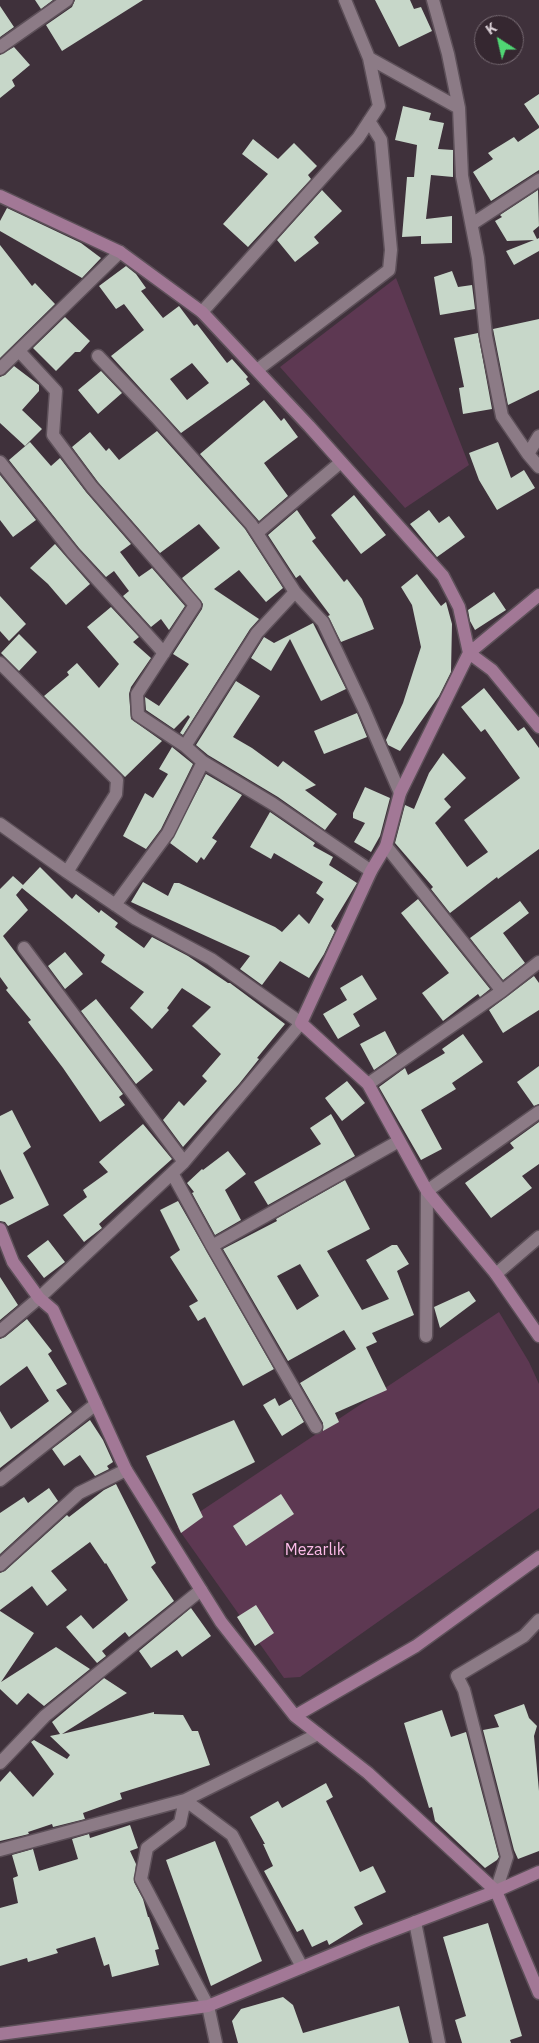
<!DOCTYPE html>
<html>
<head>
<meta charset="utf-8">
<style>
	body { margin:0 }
	#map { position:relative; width:539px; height:2043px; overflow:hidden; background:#3f313b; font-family:"IBM Plex Sans",sans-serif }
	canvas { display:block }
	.north { position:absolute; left:474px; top:15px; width:50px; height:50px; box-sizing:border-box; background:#352730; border:1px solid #786c74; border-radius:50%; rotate:325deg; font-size:14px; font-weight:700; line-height:20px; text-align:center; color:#ddd3d9 }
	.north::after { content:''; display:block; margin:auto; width:18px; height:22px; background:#50d674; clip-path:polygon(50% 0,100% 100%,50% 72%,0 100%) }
</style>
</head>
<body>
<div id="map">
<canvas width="539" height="2043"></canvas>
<div class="north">K</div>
</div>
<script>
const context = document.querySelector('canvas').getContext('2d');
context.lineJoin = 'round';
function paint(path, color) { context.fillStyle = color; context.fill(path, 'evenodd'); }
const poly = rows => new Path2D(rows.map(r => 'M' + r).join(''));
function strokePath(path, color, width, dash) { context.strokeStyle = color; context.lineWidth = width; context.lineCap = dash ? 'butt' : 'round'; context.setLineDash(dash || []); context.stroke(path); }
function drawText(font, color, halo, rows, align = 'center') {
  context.font = font + ' "IBM Plex Sans",sans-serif'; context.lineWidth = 5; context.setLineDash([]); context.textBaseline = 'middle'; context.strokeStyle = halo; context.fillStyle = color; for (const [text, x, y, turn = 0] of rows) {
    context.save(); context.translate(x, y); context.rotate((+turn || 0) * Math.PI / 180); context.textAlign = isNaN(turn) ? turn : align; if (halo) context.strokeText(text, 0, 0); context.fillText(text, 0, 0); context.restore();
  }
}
const green = poly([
	[396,278,469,465,405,508,280,367],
	[499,1312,529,1362,539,1384,539,1508,300,1677,284,1678,177,1527]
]);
const building = poly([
	[35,0,53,0,41,9],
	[75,0,143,0,62,51,46,25,72,7],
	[375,0,410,0,414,9,421,7,432,31,399,47],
	[0,6,14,27,0,37],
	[14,47,30,65,12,80,15,86,0,98,0,55],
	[539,94,539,126,524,104],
	[403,106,431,113,429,120,444,123,438,149,453,150,453,177,431,175,426,219,452,216,452,243,421,244,421,236,402,237,407,177,414,177,417,145,395,140],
	[539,128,539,170,491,201,473,172,493,159,488,153,514,137,518,142],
	[253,139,278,159,294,143,317,166,308,175,311,179,248,247,223,224,268,174,242,154],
	[322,190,342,211,314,237,319,243,295,262,277,240],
	[538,190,539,226,533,231,537,239,539,238,539,251,514,265,506,251,534,240,507,241,495,221,502,217,500,215],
	[7,208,81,243,101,258,82,278,0,231,0,221],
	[0,245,32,286,35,283,55,304,0,358],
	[126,266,136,274,146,288,141,291,163,318,179,306,194,326,197,324,227,363,232,359,248,377,246,379,250,384,181,433,111,356,144,330,124,304,116,309,99,286],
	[192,363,209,383,187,400,170,379],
	[452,271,458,287,472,285,475,309,440,315,434,277],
	[65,317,90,341,80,352,75,352,56,371,33,348],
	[539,319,539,390,508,405,493,329],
	[478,333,492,409,463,414,459,388,464,387,454,338],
	[14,366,39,385,39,391,22,410,42,429,25,446,0,423,0,377,5,375],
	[101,371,122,393,98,414,78,390],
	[264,400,281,421,284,418,298,437,264,463,288,496,259,521,200,454],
	[157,431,245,529,283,588,266,602,239,570,214,589,259,619,250,629,183,735,180,733,190,717,188,715,174,729,146,710,145,697,159,706,189,664,173,654,202,609,203,604,182,578,220,548,199,524,160,553,98,482,72,447,90,432,106,451,109,448,119,460],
	[30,442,51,466,60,458,86,492,131,544,120,552,139,577,152,568,185,606,169,630,161,619,151,627,123,596,129,591,114,571,106,577,79,548,9,460],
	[498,442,511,478,524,470,535,488,497,510,479,480,469,453],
	[0,475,36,520,13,537,0,520],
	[354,495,386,535,361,554,331,515],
	[297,510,316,538,312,541,344,582,347,579,362,599,374,629,341,642,328,616,330,615,300,575,296,578,268,535],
	[429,510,439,523,449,516,465,537,437,557,410,524],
	[55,544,90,584,66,605,48,584,30,568],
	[417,574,441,606,446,602,452,624,451,672,439,696,400,751,388,745,386,740,403,703,421,647,412,605,401,587],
	[494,592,506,610,475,630,470,621,468,610],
	[0,596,26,624,9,641,0,631],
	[111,607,139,637,133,642,151,658,131,687,129,694,131,719,162,741,125,777,44,696,69,675,67,672,77,663,99,688,119,664,87,627],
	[313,623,346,689,321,701,290,639,271,671,251,658,264,637,274,643],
	[19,634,37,652,19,671,1,653],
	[236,681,260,696,233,737,252,748,278,767,283,761,316,785,305,790,337,814,325,830,278,797,208,755,196,745],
	[484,688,518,731,524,727,539,748,539,849,498,879,497,877,450,913,431,889,433,887,395,843,405,805,414,809,429,773,443,753,466,778,444,799,451,807,435,823,467,867,488,852,464,820,520,778,485,729,481,732,461,707],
	[357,713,367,737,324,754,314,731],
	[172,747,193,764,161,829,146,849,123,836,145,793,153,798,168,774,159,769],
	[206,774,242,795,212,838,217,841,204,860,201,857,197,863,170,843],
	[365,787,390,798,380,836,371,852,354,842,365,823,353,818,353,813],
	[270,812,315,843,313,846,333,857,329,865,357,883,331,926,335,931,324,954,309,978,280,961,262,985,240,969,250,956,131,902,143,882,168,896,174,883,179,883,275,927,282,932,299,914,309,924,324,899,316,893,323,882,274,853,271,859,250,847],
	[40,867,72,899,76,894,99,913,101,910,118,923,115,927,144,948,152,937,188,956,228,983,230,983,285,1024,257,1058,259,1059,239,1084,183,1147,163,1120,179,1101,184,1106,207,1081,202,1076,221,1054,192,1026,211,1007,182,988,167,1008,169,1010,152,1029,130,1008,144,992,101,962,105,955,22,888,16,895,28,910,3,936,123,1094,119,1097,125,1105,100,1122,63,1068,28,1022,31,1020,6,990,8,988,0,977,0,889,13,876,23,885],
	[418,899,490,989,480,997,478,994,443,1021,422,993,449,973,401,913],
	[520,901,529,913,503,933,525,963,503,980,470,938],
	[65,952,83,974,65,989,48,966],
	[362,975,377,999,353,1014,360,1026,338,1039,323,1014,347,1000,340,988],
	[534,976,539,983,539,1010,503,1033,489,1010],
	[96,999,153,1070,136,1084,81,1011],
	[385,1031,397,1054,374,1070,360,1044],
	[463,1034,483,1062,452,1083,456,1089,421,1110,442,1149,421,1160,379,1087,405,1068,408,1075,445,1053,442,1049],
	[539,1066,539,1104,534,1106,517,1082],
	[347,1081,365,1103,342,1121,325,1098],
	[12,1110,31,1147,23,1153,49,1205,8,1226,5,1222,0,1221,0,1205,14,1198,0,1169,0,1116],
	[331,1114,355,1156,268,1205,254,1182,321,1144,310,1128],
	[539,1122,539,1164,522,1176,532,1188,491,1218,465,1183,514,1148,510,1143],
	[143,1124,172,1159,99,1224,102,1228,84,1242,63,1215,87,1197,83,1190,108,1172,99,1162],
	[228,1151,246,1174,225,1190,241,1220,215,1235,192,1193,194,1192,187,1183,202,1169,203,1170],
	[345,1180,370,1229,327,1251,362,1310,389,1299,366,1260,392,1245,397,1245,409,1264,397,1271,414,1315,372,1333,377,1342,366,1347,387,1390,335,1413,339,1422,323,1431,323,1423,300,1383,356,1349,344,1330,288,1361,223,1249,277,1221,276,1219],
	[300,1264,319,1296,297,1310,277,1276],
	[178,1201,274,1369,243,1386,205,1317,198,1321,189,1306,198,1301,170,1257,180,1250,160,1210],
	[48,1240,65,1262,44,1278,27,1256],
	[0,1277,18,1305,0,1320],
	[469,1291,476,1301,440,1328,434,1307],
	[27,1319,52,1351,48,1354,67,1384,56,1390,72,1412,0,1468,0,1411,11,1429,49,1401,27,1366,0,1386,0,1339,5,1337],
	[275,1398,279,1406,291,1399,304,1422,282,1436,263,1405],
	[90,1420,103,1440,113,1462,107,1466,109,1469,95,1476,80,1455,64,1466,52,1449],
	[234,1420,255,1462,192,1494,203,1517,181,1533,146,1456],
	[116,1484,156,1563,151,1567,174,1601,129,1637,125,1632,102,1651,106,1656,97,1663,66,1627,81,1615,93,1629,128,1600,106,1563,105,1564,90,1542,51,1571,67,1590,47,1606,32,1586,0,1610,0,1573,5,1571,67,1515,69,1517,104,1490],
	[49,1488,58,1501,0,1554,0,1513,24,1497,28,1503],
	[281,1494,294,1514,246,1546,233,1526],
	[256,1605,274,1633,255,1646,237,1617],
	[191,1608,211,1636,182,1657,177,1650,151,1668,139,1651],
	[0,1611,34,1633,1,1682,56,1647,90,1669,44,1706,28,1693,17,1705,0,1689],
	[104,1678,127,1693,62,1734,154,1712,154,1714,183,1715,192,1731,198,1731,210,1765,120,1793,122,1799,83,1813,85,1819,53,1827,52,1824,28,1832,29,1834,0,1841,0,1782,10,1771,33,1797,54,1774,31,1742,34,1740,67,1759,70,1755,50,1736,60,1734,52,1722],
	[524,1704,529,1718,537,1726,534,1736,539,1791,539,1851,518,1859,514,1850,483,1730,499,1727,494,1715],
	[442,1710,451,1737,466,1732,499,1857,497,1860,485,1868,435,1821,432,1807,429,1808,404,1723],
	[326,1783,333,1797,326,1801,360,1872,373,1866,386,1892,354,1907,363,1924,329,1945,327,1940,312,1947,303,1929,297,1932,264,1871,273,1866,263,1844,265,1844,250,1817,278,1801,282,1808],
	[130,1825,138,1848,130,1851,136,1864,134,1882,143,1899,148,1917,149,1917,159,1949,155,1950,159,1965,112,1977,109,1964,104,1966,95,1937,56,1949,58,1953,28,1962,27,1958,0,1966,0,1908,18,1903,13,1878,18,1876,12,1855,33,1849,39,1871,78,1859,72,1839,89,1834,90,1838],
	[215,1841,262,1961,211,1986,166,1860],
	[488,1923,522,2036,510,2040,511,2043,462,2043,455,2020,466,2016,443,1937],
	[283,1997,293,2005,303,2033,399,2006,409,2043,238,2043,232,2021,241,2009]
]);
const street = poly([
	[433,0,448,54,459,108],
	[0,47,67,0],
	[369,58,459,108,462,176,478,258,486,336,502,416,528,454,539,467],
	[472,224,539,180],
	[202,312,358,138,379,106,369,58,345,0],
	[19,351,56,391,53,435,92,487,195,605,137,694,138,715,185,746,203,762,273,804,371,871],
	[98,356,156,417,251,524,295,592,257,633,185,746],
	[0,369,120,252],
	[257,370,389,270,391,250,381,140,369,121],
	[528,454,539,436],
	[0,462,73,553,164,653],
	[257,533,341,462],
	[295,592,323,622,363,707,400,793],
	[0,663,117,780,116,794,67,872,136,919,211,959,301,1023,184,1162,39,1298,0,1331],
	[0,824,67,872],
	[386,846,502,991],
	[115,905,168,833,203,762],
	[24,948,184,1162],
	[368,1084,502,991,539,962],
	[172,1173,212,1246],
	[496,1274,539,1237],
	[426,1336,427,1191,539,1112],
	[316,1427,212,1246,399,1141],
	[0,1480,96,1404],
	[0,1565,79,1493,126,1470],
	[0,1763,45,1716,201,1590],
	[0,1850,185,1800,180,1823,147,1848,141,1879,208,2006,216,2043],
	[496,1891,507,1857,464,1690,457,1676,524,1636,539,1620],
	[415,1922,439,2043],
	[302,1967,232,1835,185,1800,318,1734]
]);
const secondary = poly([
	[0,196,120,252,202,312,309,426,443,576,459,607,469,653,492,670,539,727],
	[539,595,469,653,400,793,386,846,371,871,301,1023,368,1084,427,1191,496,1274,539,1336],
	[0,1229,13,1262,39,1298,53,1310,126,1470,221,1622,295,1716,416,1646,539,1557],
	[295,1716,368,1773,496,1891,539,1993],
	[0,2034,208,2006,368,1940,496,1891,539,1872]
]);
const parkNames = [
	["Mezarlık",315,1550]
];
paint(green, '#5d3852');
paint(building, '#c7d7c9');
strokePath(street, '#5d5059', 15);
strokePath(secondary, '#5d5059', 15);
strokePath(street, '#8c7b86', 12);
strokePath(secondary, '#a27896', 12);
drawText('16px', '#fcbbe8', '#352730', parkNames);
</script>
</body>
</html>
